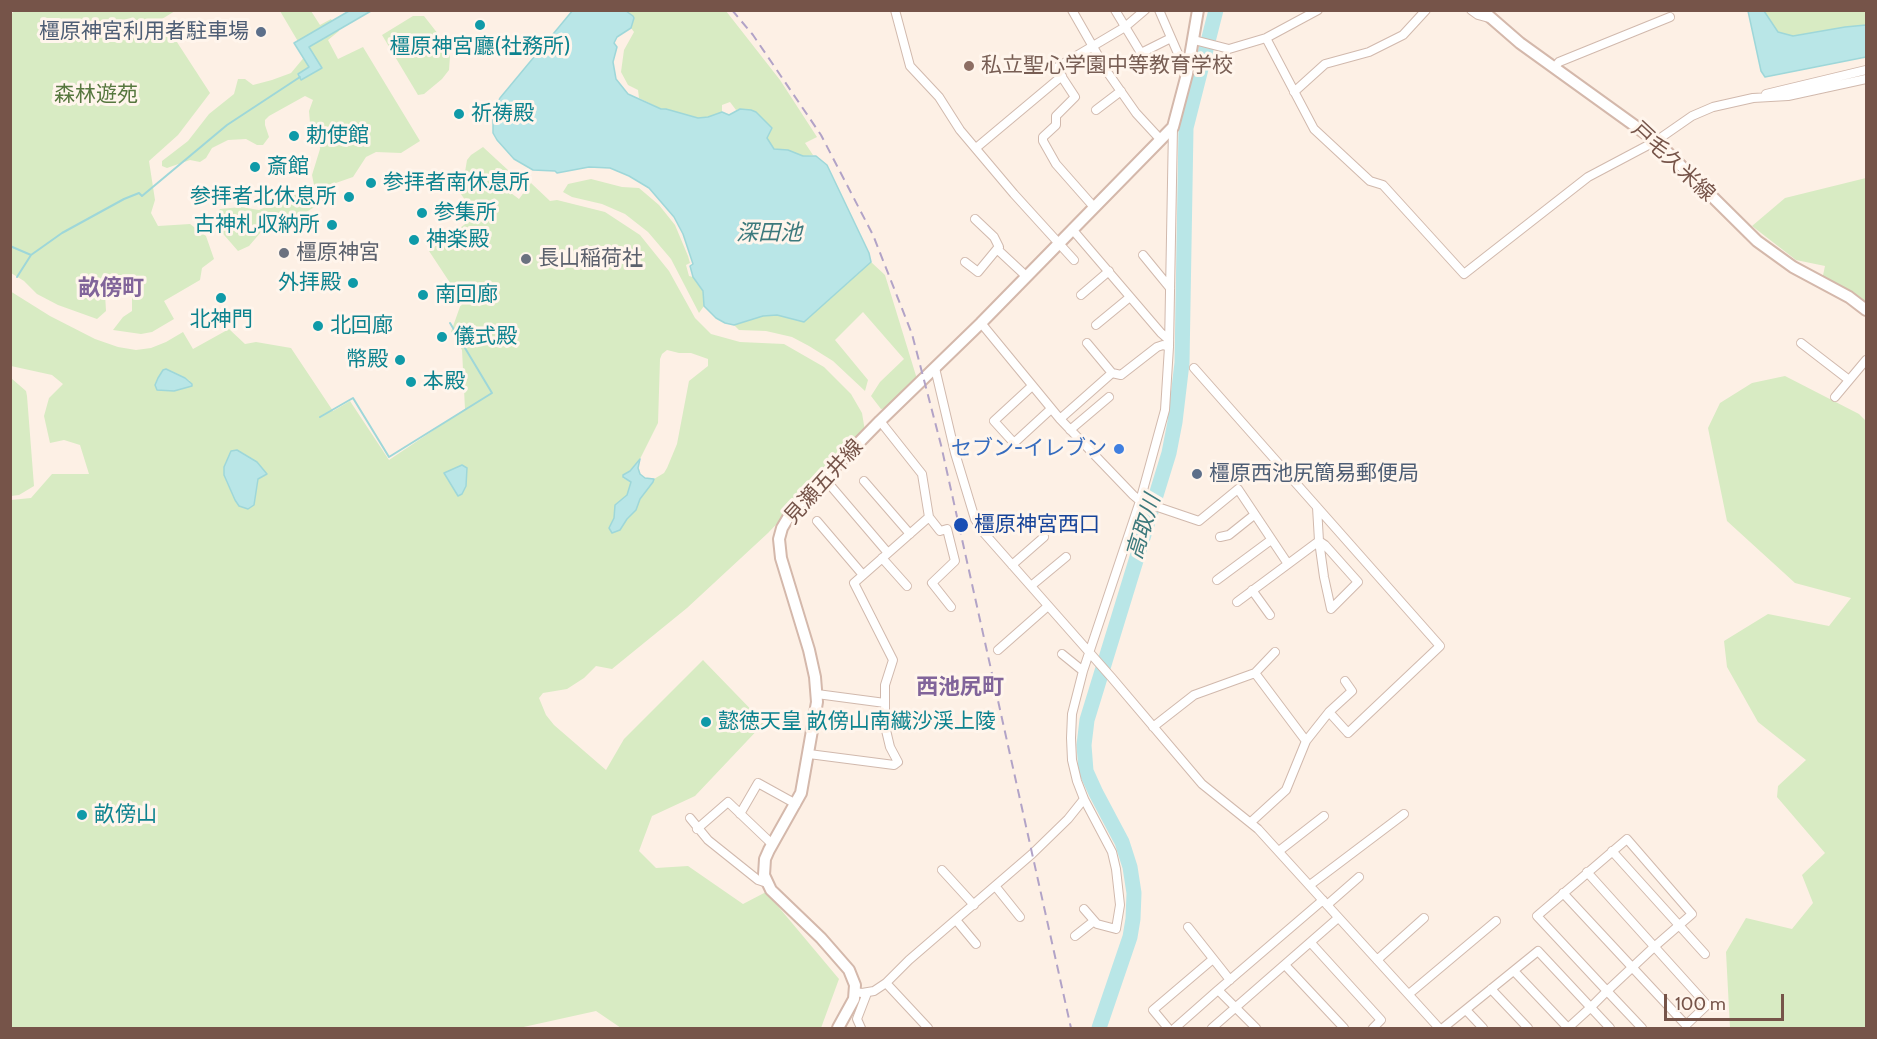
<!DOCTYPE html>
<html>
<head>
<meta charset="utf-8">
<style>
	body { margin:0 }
	#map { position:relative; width:1877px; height:1039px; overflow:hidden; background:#fdf0e5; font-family:Cabin,sans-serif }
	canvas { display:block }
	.frame { position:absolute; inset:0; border:12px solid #765449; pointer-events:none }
	.scale { position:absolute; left:1664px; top:994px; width:120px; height:27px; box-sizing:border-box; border:3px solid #765449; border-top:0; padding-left:8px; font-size:18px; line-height:21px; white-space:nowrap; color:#765449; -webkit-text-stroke:4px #fff5ec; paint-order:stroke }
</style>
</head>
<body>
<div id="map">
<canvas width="1877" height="1039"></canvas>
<div class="frame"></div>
<div class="scale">100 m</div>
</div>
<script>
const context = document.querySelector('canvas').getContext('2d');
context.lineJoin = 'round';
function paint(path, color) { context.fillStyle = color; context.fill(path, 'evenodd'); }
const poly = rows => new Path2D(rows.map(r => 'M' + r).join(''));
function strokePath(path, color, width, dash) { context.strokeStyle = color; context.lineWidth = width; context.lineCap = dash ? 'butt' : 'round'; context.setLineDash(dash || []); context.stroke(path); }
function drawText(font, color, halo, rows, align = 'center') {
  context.font = font + ' Cabin,"Noto Sans JP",sans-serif'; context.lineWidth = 6; context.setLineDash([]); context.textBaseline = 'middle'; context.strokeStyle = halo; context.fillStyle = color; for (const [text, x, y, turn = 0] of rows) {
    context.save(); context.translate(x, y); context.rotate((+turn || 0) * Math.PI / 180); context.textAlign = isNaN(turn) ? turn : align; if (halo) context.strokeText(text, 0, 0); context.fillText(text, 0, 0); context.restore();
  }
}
const green = poly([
	[15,10,175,11,162,19,210,93,178,135,149,161,155,200,151,213,158,226,190,224,206,236,214,259,202,268,200,280,164,301,174,319,152,332,141,334,113,330,123,317,132,311,132,294,122,283,109,287,105,294,106,311,97,319,58,305,37,294,24,281,11,273,10,16],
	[280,11,311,11,320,25,331,19,339,31,328,40,338,59,363,47,420,141,401,153,376,152,366,157,353,177,330,185,323,202,276,230,261,232,249,246,238,251,218,228,214,216,220,209,241,207,259,210,275,203,277,198,289,193,309,194,314,185,312,175,320,149,319,136,310,123,309,111,313,100,305,96,269,116,265,120,265,125,269,137,263,145,257,145,246,139,228,140,212,148,206,158,200,162,190,160,167,168,162,166,162,161,188,141,209,114,234,94,238,79,245,79,253,85,272,80,291,73,306,55],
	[626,11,726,11,780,80,817,137,805,143,813,155,803,156,788,150,774,149,767,138,772,128,740,109,736,110,730,102,722,105,722,112,708,117,698,118,666,109,661,109,639,98,638,90,628,85,621,72,624,50,634,32,631,28,634,18],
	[1764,11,1866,11,1866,25,1845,27,1793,36,1778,32],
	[413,16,424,16,442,39,450,56,449,70,442,79,424,94,418,95,382,35],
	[483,147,509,171,500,185,519,199,531,183,550,201,557,200,605,212,640,235,669,271,695,318,711,334,740,342,784,344,824,367,851,394,862,413,865,431,768,533,687,608,612,669,596,666,584,678,567,689,543,693,539,698,546,715,554,725,606,770,624,739,703,660,764,723,695,796,652,816,639,851,656,868,688,866,743,904,766,892,839,979,821,1028,621,1028,596,1011,519,1028,11,1028,11,500,31,498,52,474,89,474,80,445,64,440,50,443,44,416,49,398,63,384,52,375,11,366,10,291,50,316,95,339,118,347,136,350,151,348,166,342,183,332,193,349,229,329,245,344,256,342,291,348,333,411,350,401,389,460,465,409,462,350,451,332,462,301,429,251,476,216,452,181,465,172,467,160,471,155],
	[667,350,679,353,691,353,708,359,708,366,689,381,677,444,667,468,664,473,654,479,640,499,636,510,627,519,620,530,609,528,614,518,615,505,627,495,631,482,623,478,640,459,658,423,660,359,662,354],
	[166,369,185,378,190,381,184,388,174,391,161,391,158,378,163,370],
	[237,450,266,475,258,479,254,505,239,506,227,483,224,475,231,451],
	[1866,178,1866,303,1822,280,1825,266,1796,260,1752,226,1785,198],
	[591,179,622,187,639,188,659,205,675,225,688,256,690,263,686,265,689,276,693,277,703,291,704,306,699,313,671,259,648,232,625,214,602,204,572,197,563,192,568,184],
	[871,262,885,275,917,379,887,408,881,409,871,396,880,382,904,359,863,312,835,340,868,380,865,391,833,361,809,346,792,337,766,331,739,330,734,325,763,316,777,315,804,322],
	[1785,376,1859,414,1866,421,1866,1028,1730,1028,1726,952,1746,918,1792,929,1813,903,1802,875,1825,853,1777,797,1778,786,1806,760,1758,722,1727,667,1724,641,1768,614,1829,626,1851,598,1795,583,1727,521,1708,428,1720,403,1752,383],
	[11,378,26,391,27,396,34,486,19,495,11,496]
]);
const water = poly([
	[573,10,626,11,633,16,634,18,631,28,617,37,614,43,617,47,613,62,616,79,628,94,661,109,666,109,698,118,708,117,722,112,729,115,740,109,751,110,756,112,772,128,767,138,774,149,788,150,803,156,816,156,827,165,869,253,871,262,804,322,777,315,763,316,734,325,725,323,716,318,704,306,703,291,693,277,690,266,693,264,683,234,674,217,649,188,629,176,610,168,589,167,557,173,555,171,533,170,514,159,497,140,493,133,493,115,495,107,500,98,573,10],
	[349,11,371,11,309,47,322,68,301,80,298,74,309,67,294,43,349,11],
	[1748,11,1764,11,1778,32,1793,36,1845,27,1866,25,1866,57,1765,77,1761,71,1748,11],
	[166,369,185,378,192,384,192,386,174,391,157,390,155,385,158,378,163,370,166,369],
	[237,450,257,462,267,474,258,479,254,505,248,509,239,506,235,500,224,475,224,467,231,451,237,450],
	[640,459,638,468,640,474,645,478,654,479,653,482,640,499,636,510,627,519,620,530,612,533,609,528,614,518,615,505,627,495,631,482,623,477,623,475,630,471,640,459],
	[462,465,467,468,466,486,462,494,458,496,444,473,462,465]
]);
const stream = poly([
	[10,246,31,255],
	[17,277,31,255,62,233,124,199,139,193,142,196,227,125,300,77],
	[320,417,353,398,389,457,492,393,450,323]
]);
const river = poly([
	[1099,1028,1130,937,1133,919,1134,893,1130,867,1122,842,1096,793,1086,771,1084,745,1087,720,1169,453,1175,422,1182,363,1186,128,1216,10]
]);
const street = poly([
	[895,10,910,66,939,97,960,130,1014,194,1074,260],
	[1072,10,1108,73,1136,113,1160,139],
	[1115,10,1141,53,1171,38],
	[1159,10,1186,72],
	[1471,10,1478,15,1489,18],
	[1266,38,1314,129,1370,181,1383,185,1464,274,1588,177,1656,141,1692,116,1713,107,1753,98,1788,96,1866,79],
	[1194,40,1229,49,1266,38,1318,10],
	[1554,68,1559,62,1670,17],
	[1294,92,1325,64,1369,52,1403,35,1426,10],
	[1766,94,1866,70],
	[1096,110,1121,91],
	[976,148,1062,76],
	[1093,206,1056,164,1043,141,1043,137,1056,125,1056,116,1075,97,1056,68,1125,27,1145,10],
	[975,219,994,237,999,247,997,249,1026,276],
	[1072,229,1161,333,1169,340],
	[1143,255,1170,288],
	[965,262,978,272,997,249],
	[1081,295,1109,271],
	[981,323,1060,419,1133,495,1140,501,1199,521,1238,489,1288,564],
	[1096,325,1130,297],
	[1087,343,1112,373],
	[1801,343,1849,380],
	[935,368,955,453,975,519,984,533,1112,678,1202,784,1258,829,1439,1028],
	[1194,368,1440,646,1348,733,1329,712],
	[1032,386,994,421,1014,443,1051,409],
	[1835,397,1866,360],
	[1060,419,1112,373,1121,375,1157,347,1163,345,1169,347],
	[880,421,922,474,929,517,940,531,947,529,955,561,932,583,951,607],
	[1070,430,1109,397],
	[824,478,888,553],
	[864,481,910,534],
	[817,521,863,575],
	[1220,537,1229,535,1254,515],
	[882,558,907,586],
	[1012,565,1044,537],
	[1217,580,1271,540],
	[1031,586,1066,557],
	[1252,590,1270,615],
	[1237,602,1319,541,1325,545,1358,582,1331,609,1324,577,1319,541,1317,507],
	[998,650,1048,606],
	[1062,654,1083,671],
	[1255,673,1306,741],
	[817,694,885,703],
	[1153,727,1194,695,1255,673,1275,652],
	[809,754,894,765,898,762,890,747,885,726,885,685,893,660,854,583,929,517],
	[740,814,758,783,796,804],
	[690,818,708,840,758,880,767,883],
	[1251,822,1286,790,1306,741,1329,712,1352,691,1345,681],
	[697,829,728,802,772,844],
	[1279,851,1324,816],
	[1612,851,1705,954],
	[942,870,974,905],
	[1310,885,1404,814],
	[996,887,1020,917],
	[1563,893,1686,1025,1707,1005,1587,872],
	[1327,905,1359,877],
	[1084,909,1097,924,1116,929,1120,905,1116,869,1112,852,1084,799,1077,781,1072,760,1071,738,1072,714,1083,671,1140,501,1165,410,1169,347,1173,127],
	[956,920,976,944],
	[1188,927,1230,980],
	[1075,936,1094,921],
	[1311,943,1381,1020,1373,1028],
	[1377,960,1424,918],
	[1285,965,1344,1028],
	[1514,971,1568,1028],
	[886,983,928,1028],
	[1491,989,1528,1028],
	[1218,990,1323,900],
	[855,992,862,993,874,991,886,983,909,960,1032,854,1068,819,1084,799],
	[1409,994,1496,921],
	[1466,1010,1483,1028],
	[861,1028,857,1019,867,993],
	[1168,1028,1153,1010,1213,959],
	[1175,1028,1218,990,1256,1028],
	[1212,1028,1338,918],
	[1443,1028,1538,951,1610,1028],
	[1568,1028,1590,1008,1607,991,1654,947,1692,914,1627,839,1537,916,1607,991,1642,1028]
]);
const secondary = poly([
	[1482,10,1520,43,1656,141,1757,241,1793,267,1849,297,1866,310],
	[838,1028,854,999,855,985,849,970,821,938,771,890,764,875,765,859,769,850,801,793,817,702,815,677,809,650,781,558,779,539,782,528,792,511,880,421,981,323,1173,127,1187,74,1198,10]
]);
const rail = poly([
	[732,10,753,35,821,135,873,235,912,334,941,445,1071,1028]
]);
const markers = [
	[480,25,6,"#0f9aa8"],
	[261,32,6,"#5c6f8a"],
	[969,66,6,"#8d6e63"],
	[459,114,6,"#0f9aa8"],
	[294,136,6,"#0f9aa8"],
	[255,167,6,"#0f9aa8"],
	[371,183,6,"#0f9aa8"],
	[349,197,6,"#0f9aa8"],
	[422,213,6,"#0f9aa8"],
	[332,225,6,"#0f9aa8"],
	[414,240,6,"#0f9aa8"],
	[284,253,6,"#6b7280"],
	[526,259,6,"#6b7280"],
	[353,283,6,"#0f9aa8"],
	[423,295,6,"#0f9aa8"],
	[221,298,6,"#0f9aa8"],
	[318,326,6,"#0f9aa8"],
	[442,337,6,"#0f9aa8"],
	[400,360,6,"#0f9aa8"],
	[411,382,6,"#0f9aa8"],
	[1119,449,6,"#3f7fe0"],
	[1197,474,6,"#5c6f8a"],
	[961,525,8,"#1a4fb4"],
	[706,722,6,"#0f9aa8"],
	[82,815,6,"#0f9aa8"]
];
const serviceNames = [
	["橿原神宮利用者駐車場",249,32],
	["橿原西池尻簡易郵便局",1209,474,"left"]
];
const cultureNames = [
	["橿原神宮廳(社務所)",480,47,"center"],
	["祈祷殿",471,114],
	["勅使館",306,136],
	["斎館",267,167],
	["参拝者南休息所",383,183],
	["参拝者北休息所",337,197,"right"],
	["参集所",434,213],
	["古神札収納所",320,225,"right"],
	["神楽殿",426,240],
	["外拝殿",341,283,"right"],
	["南回廊",435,295],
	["北神門",221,320,"center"],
	["北回廊",330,326],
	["儀式殿",454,337],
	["幣殿",388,360,"right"],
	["本殿",423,382],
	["懿徳天皇 畝傍山南繊沙渓上陵",718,722],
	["畝傍山",94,815]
];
const educationNames = [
	["私立聖心学園中等教育学校",981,66]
];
const parkNames = [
	["森林遊苑",96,95]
];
const streetNames = [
	["戸毛久米線",1673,162,43],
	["見瀬五井線",824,482,-48]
];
const worshipNames = [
	["橿原神宮",296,253],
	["長山稲荷社",538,259]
];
const shopNames = [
	["セブン-イレブン",1107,449]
];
const transitNames = [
	["橿原神宮西口",974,525]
];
const waterNames = [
	["深田池",769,234],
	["高取川",1144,527,-73]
];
const neighbourhoodNames = [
	["畝傍町",111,289],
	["西池尻町",960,688]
];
paint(green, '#d8ebc3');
paint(water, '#b9e6e7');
strokePath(water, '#9ed7d9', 1.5);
strokePath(stream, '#9ed7d9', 2);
strokePath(river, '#b9e6e7', 15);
strokePath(street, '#d1b9ad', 10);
strokePath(secondary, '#d4b8ab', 14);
strokePath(street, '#fff', 8);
strokePath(secondary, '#fff', 10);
strokePath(rail, '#b2a3c7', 2, [9, 6]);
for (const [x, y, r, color] of markers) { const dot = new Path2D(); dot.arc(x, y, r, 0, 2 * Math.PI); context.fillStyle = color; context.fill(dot); strokePath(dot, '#fff5ec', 2); }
drawText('21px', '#4e5e75', '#fff5ec', serviceNames, 'right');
drawText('21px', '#0d838f', '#fff5ec', cultureNames, 'left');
drawText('21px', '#785e54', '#fff5ec', educationNames, 'left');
drawText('21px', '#56773e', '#fff5ec', parkNames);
drawText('21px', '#765449', '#fff5ec', streetNames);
drawText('21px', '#5b616d', '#fff5ec', worshipNames, 'left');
drawText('21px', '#366cbe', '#fff5ec', shopNames, 'right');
drawText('21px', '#164399', '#fff5ec', transitNames, 'left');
drawText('italic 22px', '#3c797c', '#fff5ec', waterNames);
drawText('bold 22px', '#81649a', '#fff5ec', neighbourhoodNames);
</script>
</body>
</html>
